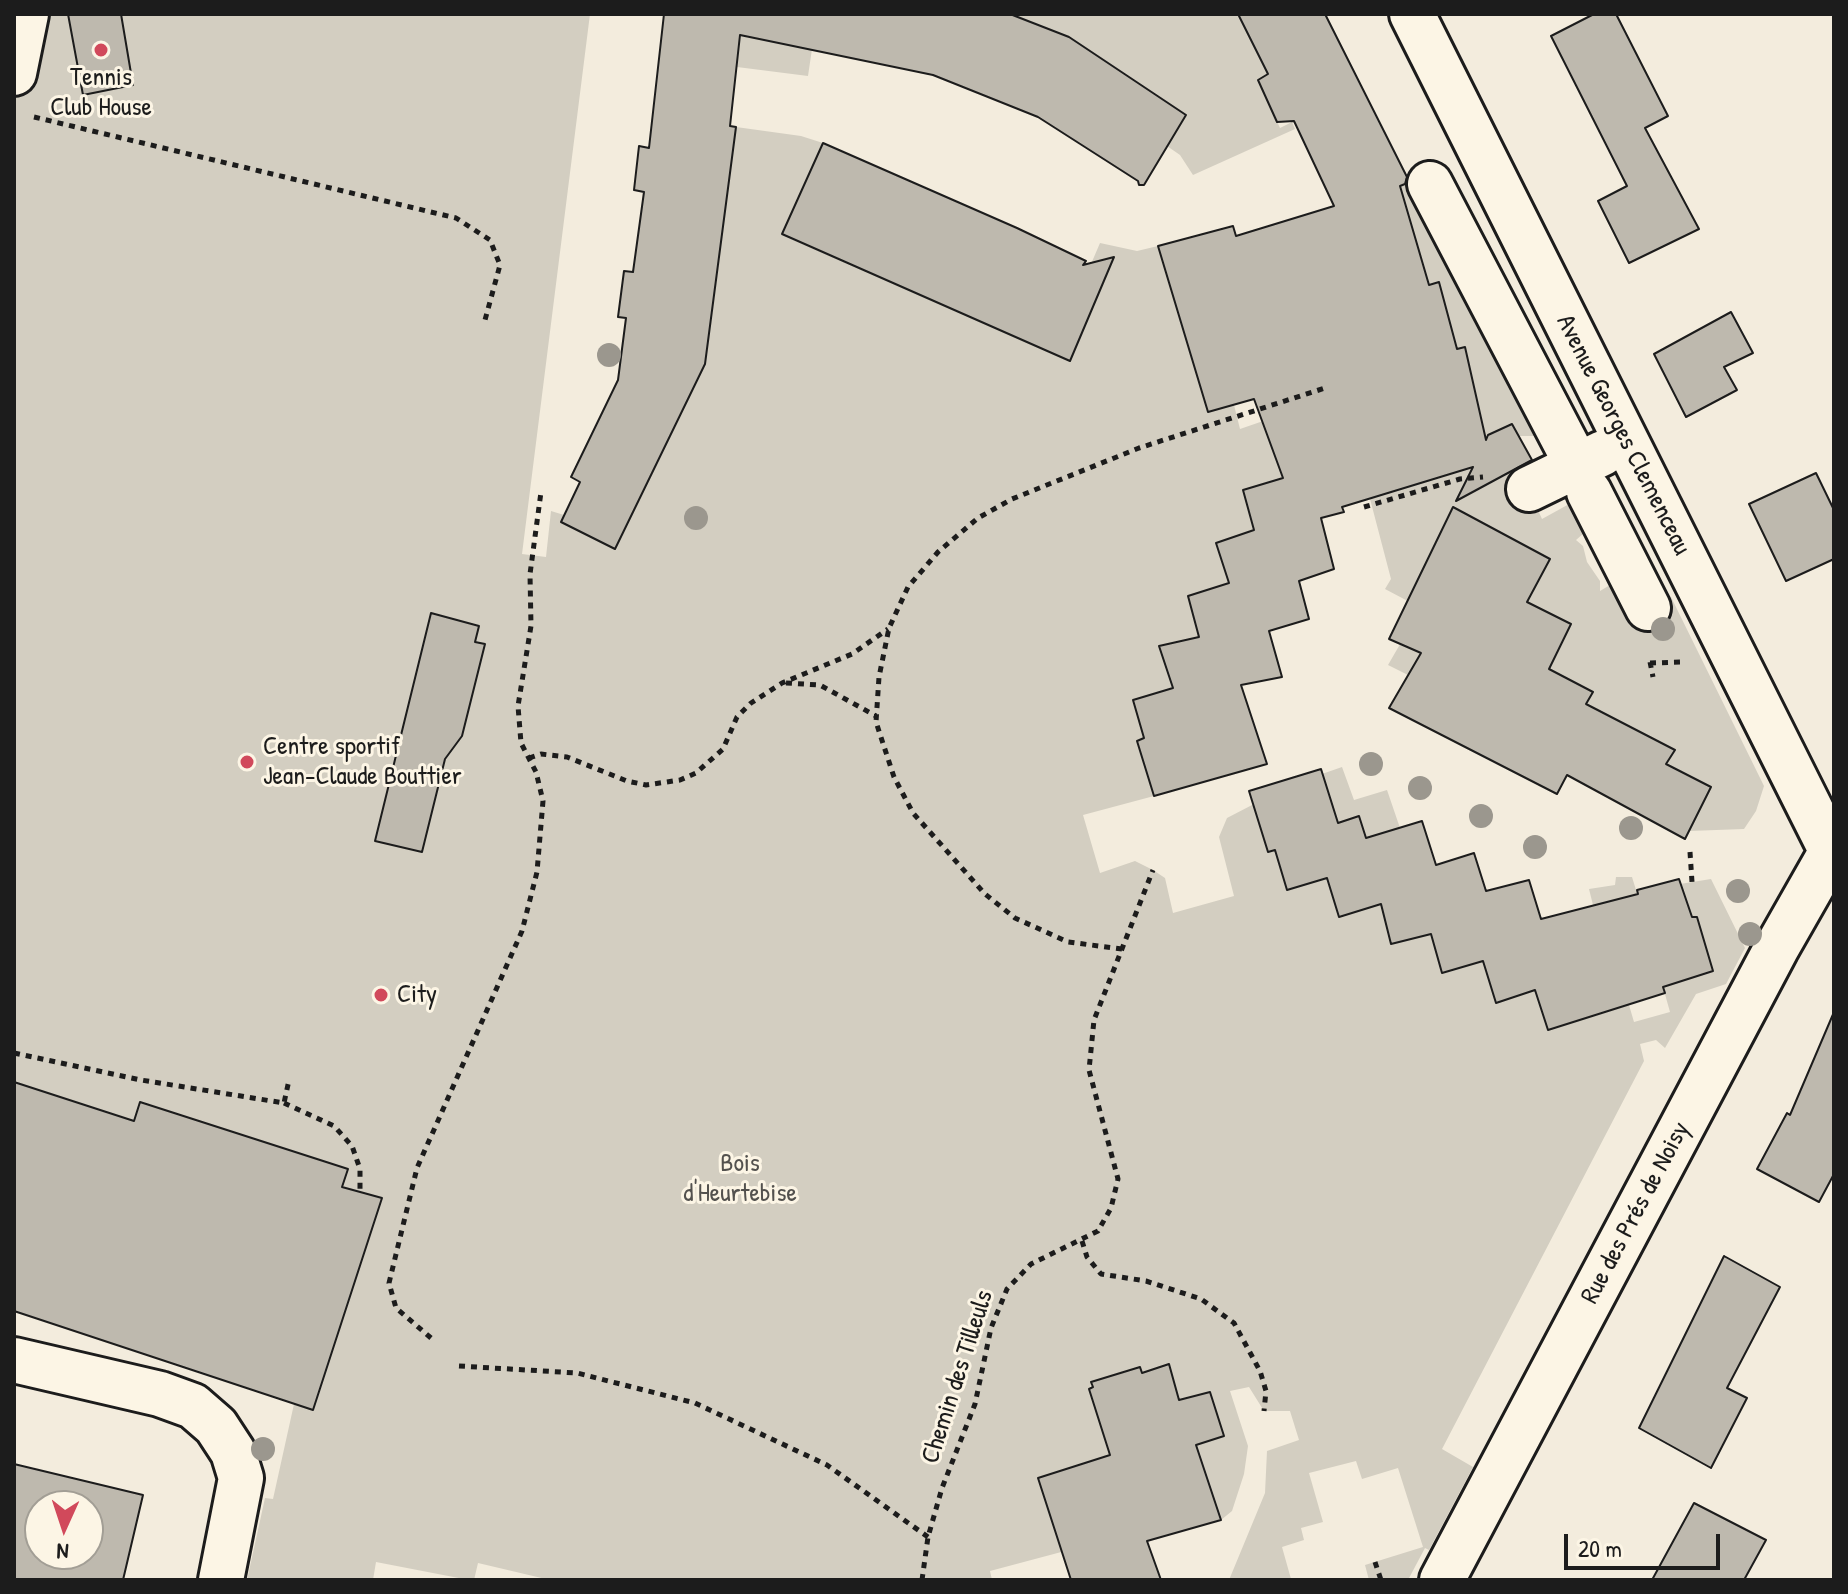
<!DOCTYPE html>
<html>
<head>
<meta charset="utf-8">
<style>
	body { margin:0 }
	#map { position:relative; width:1848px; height:1594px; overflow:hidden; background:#f3ecdd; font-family:"Patrick Hand",sans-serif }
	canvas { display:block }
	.frame { position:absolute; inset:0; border:16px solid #1c1c1c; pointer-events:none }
	.north { position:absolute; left:24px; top:1490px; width:80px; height:80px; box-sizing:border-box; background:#fcf5e5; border:2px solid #a29e95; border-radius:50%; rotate:183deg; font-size:22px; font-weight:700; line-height:32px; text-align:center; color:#1c1c1c }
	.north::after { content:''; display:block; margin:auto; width:28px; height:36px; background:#d1495b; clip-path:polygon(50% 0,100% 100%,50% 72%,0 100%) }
	.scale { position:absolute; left:1564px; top:1534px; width:156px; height:36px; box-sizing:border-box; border:4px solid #1c1c1c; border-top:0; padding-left:10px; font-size:24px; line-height:28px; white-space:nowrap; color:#1c1c1c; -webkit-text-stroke:6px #fcf5e5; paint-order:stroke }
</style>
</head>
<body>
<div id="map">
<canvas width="1848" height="1594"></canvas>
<div class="frame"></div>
<div class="north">N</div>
<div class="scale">20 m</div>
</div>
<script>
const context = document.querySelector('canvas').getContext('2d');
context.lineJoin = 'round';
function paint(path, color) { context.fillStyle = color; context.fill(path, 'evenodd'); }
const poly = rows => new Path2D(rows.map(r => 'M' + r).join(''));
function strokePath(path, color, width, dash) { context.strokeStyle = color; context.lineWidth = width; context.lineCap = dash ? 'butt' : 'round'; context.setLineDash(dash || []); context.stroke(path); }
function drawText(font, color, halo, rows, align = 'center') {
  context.font = font + ' "Patrick Hand",sans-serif'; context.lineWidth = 6; context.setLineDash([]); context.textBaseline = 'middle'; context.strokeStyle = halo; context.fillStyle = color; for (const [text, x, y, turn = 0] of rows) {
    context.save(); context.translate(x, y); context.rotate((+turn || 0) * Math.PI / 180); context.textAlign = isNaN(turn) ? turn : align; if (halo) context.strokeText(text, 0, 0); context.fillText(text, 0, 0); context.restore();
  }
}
const green = poly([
	[14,14,590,14,522,554,546,557,551,511,564,515,561,522,615,548,687,360,706,360,720,254,681,247,721,236,736,127,801,136,823,143,789,238,890,282,1085,278,1100,243,1137,251,1158,246,1208,412,1234,405,1240,429,1269,419,1268,437,1283,478,1254,530,1216,543,1229,583,1188,596,1199,637,1160,646,1173,688,1133,700,1144,738,1137,741,1154,796,1083,815,1100,873,1135,861,1153,870,1165,878,1173,913,1234,896,1219,837,1227,818,1254,804,1268,852,1275,850,1287,890,1327,878,1340,917,1381,904,1392,944,1431,934,1442,973,1483,961,1496,1003,1535,990,1549,1030,1629,1005,1634,1022,1670,1012,1663,987,1692,917,1680,884,1711,879,1745,948,1726,984,1696,994,1665,1048,1656,1040,1640,1044,1644,1061,1442,1449,1473,1467,1429,1550,1425,1548,1408,1580,1369,1580,1365,1565,1423,1547,1398,1468,1362,1479,1356,1461,1309,1473,1323,1522,1301,1528,1304,1540,1282,1547,1291,1579,1229,1580,1265,1493,1267,1451,1299,1440,1290,1411,1264,1411,1249,1387,1230,1391,1248,1446,1244,1474,1232,1511,1221,1520,1193,1446,1224,1436,1210,1393,1179,1400,1169,1364,1142,1373,1140,1367,1092,1382,1089,1389,1115,1463,1075,1466,1039,1478,1065,1551,990,1571,992,1580,550,1580,478,1563,474,1580,469,1580,376,1562,373,1580,247,1580,265,1498,273,1499,294,1404,14,1311],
	[743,14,812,49,808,76,737,67],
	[1010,14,1238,14,1264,67,1296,54,1298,58,1258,80,1280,128,1292,122,1295,129,1193,175,1180,155,1167,146,1186,115,1095,54,1055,75,1070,37],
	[1409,182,1535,436,1518,436,1513,455,1542,519,1571,503,1584,533,1576,540,1583,546,1587,562,1600,581,1600,591,1610,585,1629,618,1671,597,1764,786,1756,811,1744,829,1689,831,1711,787,1667,764,1674,749,1586,704,1593,692,1549,669,1571,625,1527,602,1550,559,1456,508,1434,547,1493,761,1444,737,1462,701,1411,670,1408,675,1388,665,1421,608,1385,589,1391,579,1358,453,1444,353,1379,195],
	[1342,767,1354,800,1387,790,1400,828,1371,855,1359,816,1338,823,1322,774],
	[1616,877,1632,877,1649,932,1596,963,1580,909,1593,905,1589,889,1615,885]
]);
const building = poly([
	[68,14,121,14,133,85,83,95,68,14],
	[664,14,1010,14,1069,37,1186,115,1144,185,1139,185,1138,181,1038,117,933,75,740,35,730,126,736,127,705,364,615,549,561,522,580,482,571,477,618,380,626,318,618,317,624,271,633,272,644,192,634,190,639,146,649,148,664,14],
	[1238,14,1325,14,1407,177,1405,184,1400,186,1429,285,1439,282,1457,349,1465,347,1486,440,1488,435,1512,424,1532,460,1456,501,1473,467,1342,507,1344,512,1321,518,1334,569,1299,581,1309,619,1269,631,1282,677,1241,685,1267,764,1154,796,1137,741,1144,738,1133,700,1173,688,1159,646,1199,637,1188,596,1229,583,1216,543,1254,530,1243,490,1283,478,1254,399,1208,412,1158,246,1233,226,1236,236,1334,206,1294,121,1277,122,1258,80,1268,74,1238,14],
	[1594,14,1616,14,1668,116,1645,128,1699,229,1629,263,1598,201,1627,186,1551,36,1594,14],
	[823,143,1017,228,1086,261,1083,265,1114,257,1070,361,782,234,823,143],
	[1731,312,1753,353,1724,367,1737,390,1686,417,1654,354,1731,312],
	[1816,473,1834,510,1834,559,1786,581,1749,504,1816,473],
	[1453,507,1550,559,1527,602,1571,624,1549,669,1593,692,1586,704,1675,750,1666,764,1711,787,1685,839,1567,775,1557,794,1389,708,1421,653,1389,639,1453,507],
	[431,613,479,626,475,642,485,644,462,736,445,759,422,852,375,841,431,613],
	[1321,769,1338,823,1359,816,1366,838,1422,821,1436,865,1474,853,1486,891,1529,880,1541,919,1638,894,1637,890,1679,879,1692,917,1697,917,1713,971,1663,987,1665,993,1548,1030,1535,990,1496,1003,1483,961,1442,973,1431,934,1391,944,1381,904,1339,917,1327,878,1287,890,1275,850,1268,852,1249,791,1321,769],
	[1834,1012,1834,1174,1819,1202,1757,1169,1787,1113,1790,1115,1834,1012],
	[14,1082,134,1121,140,1102,348,1169,342,1187,382,1198,313,1410,14,1311,14,1082],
	[1724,1256,1780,1287,1727,1388,1747,1398,1711,1468,1639,1428,1724,1256],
	[1169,1364,1179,1400,1210,1392,1224,1436,1196,1445,1221,1520,1147,1541,1161,1580,1071,1580,1038,1478,1110,1455,1089,1389,1093,1387,1091,1382,1140,1367,1142,1373,1169,1364],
	[14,1464,143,1495,123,1580,14,1580,14,1464],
	[40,1506,88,1506,88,1554,40,1554,40,1506],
	[1694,1503,1766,1540,1744,1580,1652,1580,1694,1503]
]);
const path = poly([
	[34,117,456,218,490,240,500,265,485,320],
	[1364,507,1460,479,1483,477],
	[1650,662,1653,677],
	[1650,663,1684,662],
	[786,683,820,685,876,716],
	[529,758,541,754,567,757,627,781,646,785,680,780,696,773,723,749,737,717,751,703,782,683,852,654,888,629],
	[1690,852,1692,882],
	[1122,949,1068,942,1015,918,985,894,913,813,894,777,876,722,879,677,889,628,908,587,938,552,978,518,1012,499,1139,448,1325,388],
	[14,1053,141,1080,284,1103,289,1080],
	[284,1103,334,1126,352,1146,360,1169,360,1192],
	[1082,1241,1087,1257,1101,1274,1146,1281,1201,1299,1234,1323,1260,1371,1266,1391,1264,1411],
	[431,1338,396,1308,389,1283,417,1168,522,931,537,872,543,801,536,772,521,743,518,706,531,626,530,574,541,492],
	[459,1366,577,1373,695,1403,827,1465,928,1537],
	[1375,1562,1381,1580],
	[922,1580,928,1537,942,1488,975,1404,991,1328,1007,1289,1031,1264,1098,1231,1111,1208,1118,1179,1089,1070,1094,1020,1153,870]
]);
const minor = poly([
	[1412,14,1834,856],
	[14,73,26,14],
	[1430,184,1577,465],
	[1529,489,1603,453],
	[1589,492,1648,608],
	[14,1360,160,1394,193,1406,216,1426,233,1452,241,1478,221,1580],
	[1442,1580,1776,949,1834,847]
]);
const trees = [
	[609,355],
	[696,518],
	[1663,629],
	[1371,764],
	[1420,788],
	[1481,816],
	[1631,828],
	[1535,847],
	[1738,891],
	[1750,934],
	[263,1449]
];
const markers = [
	[101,50,8,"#d1495b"],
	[247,762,8,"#d1495b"],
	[381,995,8,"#d1495b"]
];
const poiNames = [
	["Tennis",101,78,"center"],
	["Club House",101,108,"center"],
	["Centre sportif",263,747],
	["Jean-Claude Bouttier",263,777],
	["City",397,995]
];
const streetNames = [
	["Avenue Georges Clemenceau",1623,435,63],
	["Rue des Prés de Noisy",1636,1213,-62],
	["Chemin des Tilleuls",958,1377,-72]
];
const parkNames = [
	["Bois",740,1164],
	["d'Heurtebise",740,1194]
];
paint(green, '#d3cec1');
paint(building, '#beb9ae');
strokePath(building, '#1c1c1c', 2);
strokePath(minor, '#1c1c1c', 50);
strokePath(path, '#1c1c1c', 5, [6, 6]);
strokePath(minor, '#fcf5e5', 44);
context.fillStyle = '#9b978e';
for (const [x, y] of trees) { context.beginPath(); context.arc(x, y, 12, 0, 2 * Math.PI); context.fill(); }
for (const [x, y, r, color] of markers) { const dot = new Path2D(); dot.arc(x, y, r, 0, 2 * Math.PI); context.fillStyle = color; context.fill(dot); strokePath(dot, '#fcf5e5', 3); }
drawText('26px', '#1c1c1c', '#fcf5e5', poiNames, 'left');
drawText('26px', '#1c1c1c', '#fcf5e5', streetNames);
drawText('26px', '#53514e', '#fcf5e5', parkNames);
</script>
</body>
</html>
